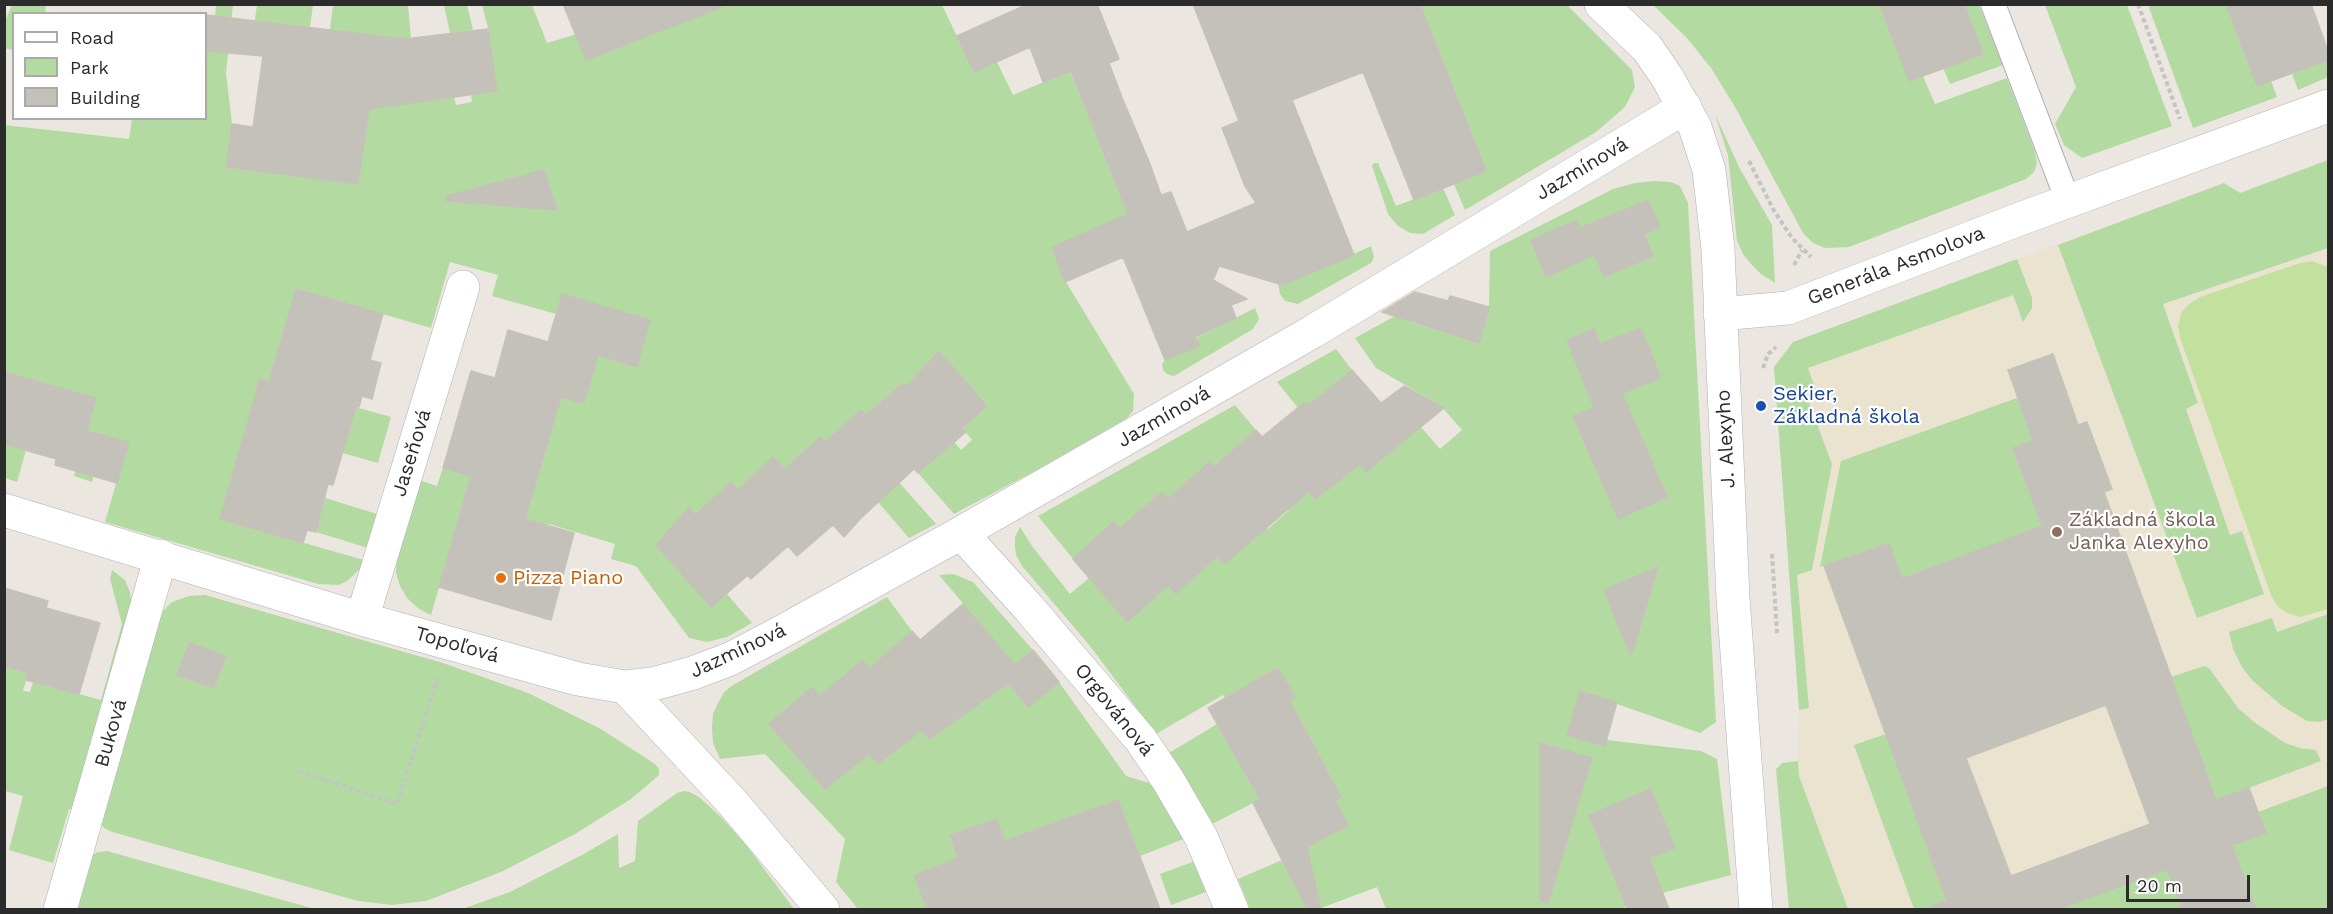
<!DOCTYPE html>
<html>
<head>
<meta charset="utf-8">
<style>
	body { margin:0 }
	#map { position:relative; width:2333px; height:914px; overflow:hidden; background:#ebe6df; font-family:"Work Sans",sans-serif }
	canvas { display:block }
	.frame { position:absolute; inset:0; border:6px solid #2b2b2b; pointer-events:none }
	.legend { position:absolute; left:12px; top:12px; width:195px; height:108px; box-sizing:border-box; background:#fff; border:2px solid #aaa; margin:0; padding:8px 10px; list-style:none; font-size:18px; color:#2b2b2b }
	.legend li { display:flex; align-items:center; gap:12px; height:30px }
	.legend b { width:30px; border:2px solid #aaa }
	.scale { position:absolute; left:2126px; top:875px; width:124px; height:27px; box-sizing:border-box; border:3px solid #2b2b2b; border-top:0; padding-left:8px; font-size:18px; line-height:21px; white-space:nowrap; color:#2b2b2b; -webkit-text-stroke:4px #fff; paint-order:stroke }
</style>
</head>
<body>
<div id="map">
<canvas width="2333" height="914"></canvas>
<div class="frame"></div>
<ul class="legend">
<li><b style="height:8px;background:#fff"></b>Road</li>
<li><b style="height:16px;background:#b3dba1"></b>Park</li>
<li><b style="height:16px;background:#c4c0ba"></b>Building</li>
</ul>
<div class="scale">20 m</div>
</div>
<script>
const context = document.querySelector('canvas').getContext('2d');
context.lineJoin = 'round';
function paint(path, color) { context.fillStyle = color; context.fill(path, 'evenodd'); }
const poly = rows => new Path2D(rows.map(r => 'M' + r).join(''));
function strokePath(path, color, width, dash) { context.strokeStyle = color; context.lineWidth = width; context.lineCap = dash ? 'butt' : 'round'; context.setLineDash(dash || []); context.stroke(path); }
function drawText(font, color, halo, rows, align = 'center') {
  context.font = font + ' "Work Sans",sans-serif'; context.lineWidth = 4.5; context.setLineDash([]); context.textBaseline = 'middle'; context.strokeStyle = halo; context.fillStyle = color; for (const [text, x, y, turn = 0] of rows) {
    context.save(); context.translate(x, y); context.rotate((+turn || 0) * Math.PI / 180); context.textAlign = isNaN(turn) ? turn : align; if (halo) context.strokeText(text, 0, 0); context.fillText(text, 0, 0); context.restore();
  }
}
const education = poly([
	[2328,160,2328,909,1807,909,1798,761,1799,710,1774,367,1793,342,2224,183,2240,193]
]);
const green = poly([
	[12,5,46,5,45,13,14,14,13,50,4,48,5,21],
	[216,5,233,5,226,73,232,124,226,167,338,181,372,35,330,30,333,5,408,5,411,39,454,97,456,105,472,102,471,95,497,91,488,28,482,5,532,5,547,43,675,5,942,5,974,72,997,62,1013,95,1070,71,1104,152,1154,245,1117,260,1103,226,1052,247,1066,282,1134,394,1133,411,1126,419,1042,467,954,514,918,473,928,464,944,430,961,450,972,440,962,428,987,405,939,351,921,370,912,395,902,383,829,447,820,437,800,456,793,478,773,457,744,496,731,482,699,520,689,507,657,544,711,607,727,594,752,623,727,637,707,642,689,638,636,566,611,559,615,544,549,524,545,536,461,512,431,615,419,609,407,598,400,586,396,573,397,557,419,480,437,486,443,468,533,492,560,397,584,403,598,355,637,367,650,320,562,294,556,314,492,296,498,275,450,262,431,328,296,289,283,334,278,384,261,379,220,519,364,560,361,568,347,581,339,585,318,584,105,522,128,442,106,436,92,482,74,476,96,398,5,372,4,125,129,139,132,119,206,118,206,51,212,51],
	[544,170,501,205,498,182],
	[257,5,313,5,310,27,267,22,253,33],
	[444,5,467,5,473,30,450,33],
	[1420,5,1567,5,1632,70,1635,87,1625,107,1596,132,1465,210,1454,184,1486,171],
	[1653,5,1879,5,1909,81,1923,76,1935,104,2007,78,2035,152,2037,164,2034,172,2026,179,1849,247,1825,248,1813,243,1803,233,1735,107,1711,68,1687,38],
	[1969,5,1979,5,2003,65,1950,84,1943,68,1964,6],
	[2045,5,2127,5,2172,126,2082,158,2064,145,2055,124,2076,87],
	[2148,5,2226,5,2257,86,2271,81,2277,97,2193,128],
	[2328,60,2328,77,2298,90,2292,74],
	[1715,114,1739,167,1772,225,1775,283,1761,274,1750,263,1743,254,1737,241,1728,155],
	[2328,160,2328,248,2163,304,2198,403,2186,409,2230,535,2242,531,2264,594,2197,618,2058,245,2224,183,2240,193],
	[1374,163,1378,163,1396,206,1443,188,1455,215,1423,234,1410,233,1398,226,1388,214,1372,166],
	[1654,181,1671,182,1680,186,1688,203,1716,722,1700,733,1580,691,1567,734,1604,746,1607,740,1701,751,1717,759,1731,875,1662,893,1620,909,1386,909,1377,887,1321,908,1319,903,1302,909,1250,909,1238,879,1282,860,1348,825,1335,800,1341,797,1327,769,1271,794,1210,825,1169,753,1217,724,1239,762,1303,724,1290,701,1295,696,1278,668,1225,698,1223,695,1156,734,1090,646,1022,566,1016,555,1015,547,1015,537,1020,527,1032,546,1070,594,1089,578,1127,622,1150,602,1157,571,1176,593,1204,540,1225,564,1253,540,1245,529,1251,510,1268,529,1289,510,1283,502,1344,446,1366,472,1421,427,1440,449,1462,430,1441,406,1376,368,1355,338,1415,305,1410,322,1479,343,1489,307,1490,251,1613,189,1635,183],
	[1371,246,1374,257,1371,263,1298,304,1285,301,1280,294,1278,283,1285,284,1319,270],
	[2017,259,2032,298,2032,308,2023,322,2013,295,1808,368,1818,396,1808,400,1832,464,1812,570,1797,575,1809,708,1799,710,1774,367,1793,342],
	[1255,308,1259,319,1253,329,1174,376,1167,374,1163,370,1162,364,1165,360,1199,345,1196,338],
	[1336,349,1352,370,1309,405,1305,402,1298,408,1277,382],
	[2017,398,2023,412,2056,433,2013,448,2042,526,1902,579,1889,543,1820,567,1841,461],
	[348,405,391,417,378,463,325,448],
	[1235,405,1256,430,1214,467,1209,461,1168,499,1162,492,1120,528,1114,522,1073,559,1038,516],
	[4,436,8,437,7,445,26,450,17,482,5,478],
	[890,472,936,524,909,538,878,502,890,491,881,480],
	[325,498,377,514,368,548,316,532],
	[112,570,125,580,130,592,132,607,76,810,69,809,53,863,9,850,23,796,5,791,4,666,28,673,23,691,30,692,33,682,101,700,122,624,110,579],
	[953,574,973,582,1033,650,1015,665,939,575],
	[205,595,443,663,528,693,601,729,655,764,659,769,659,775,631,799,575,834,501,872,426,901,392,905,358,901,112,832,104,828,99,821,160,614,172,602,189,596],
	[887,597,912,631,870,668,861,660,820,696,812,688,769,724,825,789,854,766,861,744,878,764,900,747,914,720,930,739,953,722,967,695,976,706,1008,683,1029,707,1059,682,1126,776,1156,785,1186,838,1140,856,1118,800,1004,842,995,819,950,835,958,858,914,875,926,907,980,887,990,909,858,909,836,882,845,839,765,754,720,759,713,743,712,728,713,714,718,703,724,692,733,685],
	[2328,614,2328,719,2320,722,2307,721,2282,706,2252,680,2242,667,2233,649,2229,632,2272,618,2277,632],
	[2204,666,2209,668,2238,708,2254,722,2285,743,2300,748,2316,750,2321,761,2216,800,2171,677],
	[1886,734,1948,904,1935,909,1914,909,1854,745],
	[1798,761,1799,776,1848,909,1789,909,1776,769,1782,763],
	[2328,786,2328,909,2256,909,2232,845,2266,833,2258,812],
	[684,791,690,792,699,797,720,816,747,846,794,909,462,909,510,892,582,855,618,834,619,868,635,861,638,821,677,793],
	[107,851,315,909,75,910,91,856,98,852],
	[1195,861,1206,892,1171,905,1160,874],
	[2167,869,2182,909,2059,909]
]);
const pitch = poly([
	[2312,261,2328,267,2328,609,2300,617,2287,613,2277,606,2271,595,2180,338,2178,326,2181,313,2189,304,2200,297,2300,263]
]);
const building = poly([
	[563,4,721,4,722,7,586,60,563,4],
	[1028,4,1097,4,1119,59,1109,63,1123,100,1150,164,1161,195,1171,192,1187,232,1256,203,1245,186,1222,128,1239,121,1193,4,1420,4,1486,171,1414,200,1363,72,1292,100,1354,255,1283,285,1219,266,1213,280,1247,299,1231,305,1236,318,1195,337,1200,346,1165,360,1123,257,1065,282,1052,247,1128,214,1071,71,1043,82,1030,47,974,72,957,36,1028,4],
	[1879,4,1964,4,1983,54,1909,81,1879,4],
	[2226,4,2311,4,2328,51,2328,60,2257,86,2226,4],
	[206,15,405,39,488,29,497,91,369,109,358,184,226,167,232,124,253,127,263,56,206,51,206,15],
	[544,170,557,210,446,201,446,196,544,170],
	[1648,200,1660,227,1644,234,1653,256,1604,277,1595,255,1546,277,1531,240,1577,220,1580,228,1648,200],
	[296,289,383,314,370,360,381,363,372,399,362,396,359,407,356,407,333,485,328,484,316,532,307,530,303,543,220,519,260,379,269,382,296,289],
	[1415,292,1448,301,1450,296,1489,307,1479,343,1382,312,1415,292],
	[562,294,650,320,637,367,598,355,584,403,561,397,525,519,574,533,551,620,439,587,471,476,443,468,471,371,495,378,508,330,548,342,562,294],
	[1641,328,1661,378,1622,393,1667,497,1618,519,1573,416,1594,408,1567,340,1594,329,1600,344,1641,328],
	[939,351,987,406,962,428,966,432,918,473,914,469,860,519,844,537,833,525,797,556,788,546,751,579,748,575,711,607,656,545,689,507,695,515,731,482,738,490,773,457,785,469,820,437,825,442,861,410,866,415,903,383,906,387,939,351],
	[2053,354,2078,425,2087,422,2112,489,2104,492,2216,800,2249,788,2266,833,2232,845,2256,909,2182,909,2167,869,2059,909,1932,909,1931,906,1947,901,1824,566,1889,543,1902,579,2042,526,2013,448,2033,441,2008,370,2053,354],
	[2106,705,2150,824,2011,876,1966,758,2106,705],
	[1352,370,1381,403,1404,386,1444,408,1366,472,1360,464,1316,499,1309,491,1225,564,1217,556,1176,594,1169,585,1127,622,1073,559,1114,521,1120,528,1162,492,1168,499,1210,461,1214,467,1256,430,1262,437,1305,402,1309,405,1352,370],
	[4,372,96,398,87,431,129,442,117,483,55,465,56,459,4,444,4,372],
	[1658,567,1631,657,1604,590,1658,567],
	[4,588,48,601,46,608,100,623,79,694,26,680,28,673,4,666,4,588],
	[963,604,1015,665,1033,650,1059,682,1029,707,1008,683,930,739,922,730,878,764,869,754,825,789,769,724,812,687,820,696,862,660,870,668,912,631,920,640,963,604],
	[189,643,226,656,214,688,177,675,189,643],
	[1278,668,1295,697,1290,701,1341,797,1335,800,1348,825,1307,847,1321,909,1307,909,1253,803,1260,799,1208,708,1278,668],
	[1580,691,1617,702,1605,746,1567,735,1580,691],
	[1540,743,1592,758,1548,903,1540,901,1540,743],
	[1651,789,1675,848,1649,858,1669,909,1627,909,1589,815,1651,789],
	[1118,800,1160,909,927,909,914,875,958,858,950,835,996,819,1005,841,1118,800]
]);
const path = poly([
	[2138,4,2180,119],
	[1749,161,1773,209,1792,238,1811,257],
	[1794,265,1802,250],
	[1763,368,1768,354,1776,347],
	[1772,554,1777,633],
	[299,771,397,804,438,678]
]);
const lane = poly([
	[1993,4,2068,201]
]);
const street = poly([
	[1601,4,1647,48,1667,77,1695,127,1709,170,1718,249,1733,598,1756,910],
	[1720,314,1788,308,2025,217,2328,106],
	[4,510,362,619,578,679,625,687,732,802,823,910],
	[961,533,1028,607,1141,740,1168,780,1201,837,1232,910],
	[362,619,463,287],
	[625,687,657,683,693,673,730,659,774,636,961,533,1312,332,1685,107],
	[60,910,161,556]
]);
const markers = [
	[1761,406,6,"#1a4fb4"],
	[2057,532,6,"#8d6e63"],
	[501,578,6,"#e8710a"]
];
const streetNames = [
	["Jazmínová",1582,169,-31],
	["Generála Asmolova",1896,266,-21],
	["Jazmínová",1164,417,-30],
	["J. Alexyho",1726,439,-93],
	["Jaseňová",412,453,-73],
	["Topoľová",457,645,16],
	["Jazmínová",738,651,-25],
	["Orgovánová",1114,710,51],
	["Buková",111,733,-74]
];
const transitNames = [
	["Sekier,",1773,394],
	["Základná škola",1773,417]
];
const educationNames = [
	["Základná škola",2069,520],
	["Janka Alexyho",2069,543]
];
const foodNames = [
	["Pizza Piano",513,578]
];
paint(education, '#eae3d0');
paint(green, '#b3dba1');
paint(pitch, '#c3e19e');
paint(building, '#c4c0ba');
strokePath(building, '#c6c2b8', 1.5);
strokePath(lane, '#afb0b9', 26);
strokePath(street, '#afb0b9', 34);
strokePath(path, '#c4c4c4', 4, [4.5, 3]);
strokePath(lane, '#fff', 24);
strokePath(street, '#fff', 33);
for (const [x, y, r, color] of markers) { const dot = new Path2D(); dot.arc(x, y, r, 0, 2 * Math.PI); context.fillStyle = color; context.fill(dot); strokePath(dot, '#fff', 2); }
drawText('20px', '#2b2b2b', '#fff', streetNames);
drawText('20px', '#164399', '#fff', transitNames, 'left');
drawText('20px', '#785e54', '#fff', educationNames, 'left');
drawText('20px', '#c56008', '#fff', foodNames, 'left');
</script>
</body>
</html>
